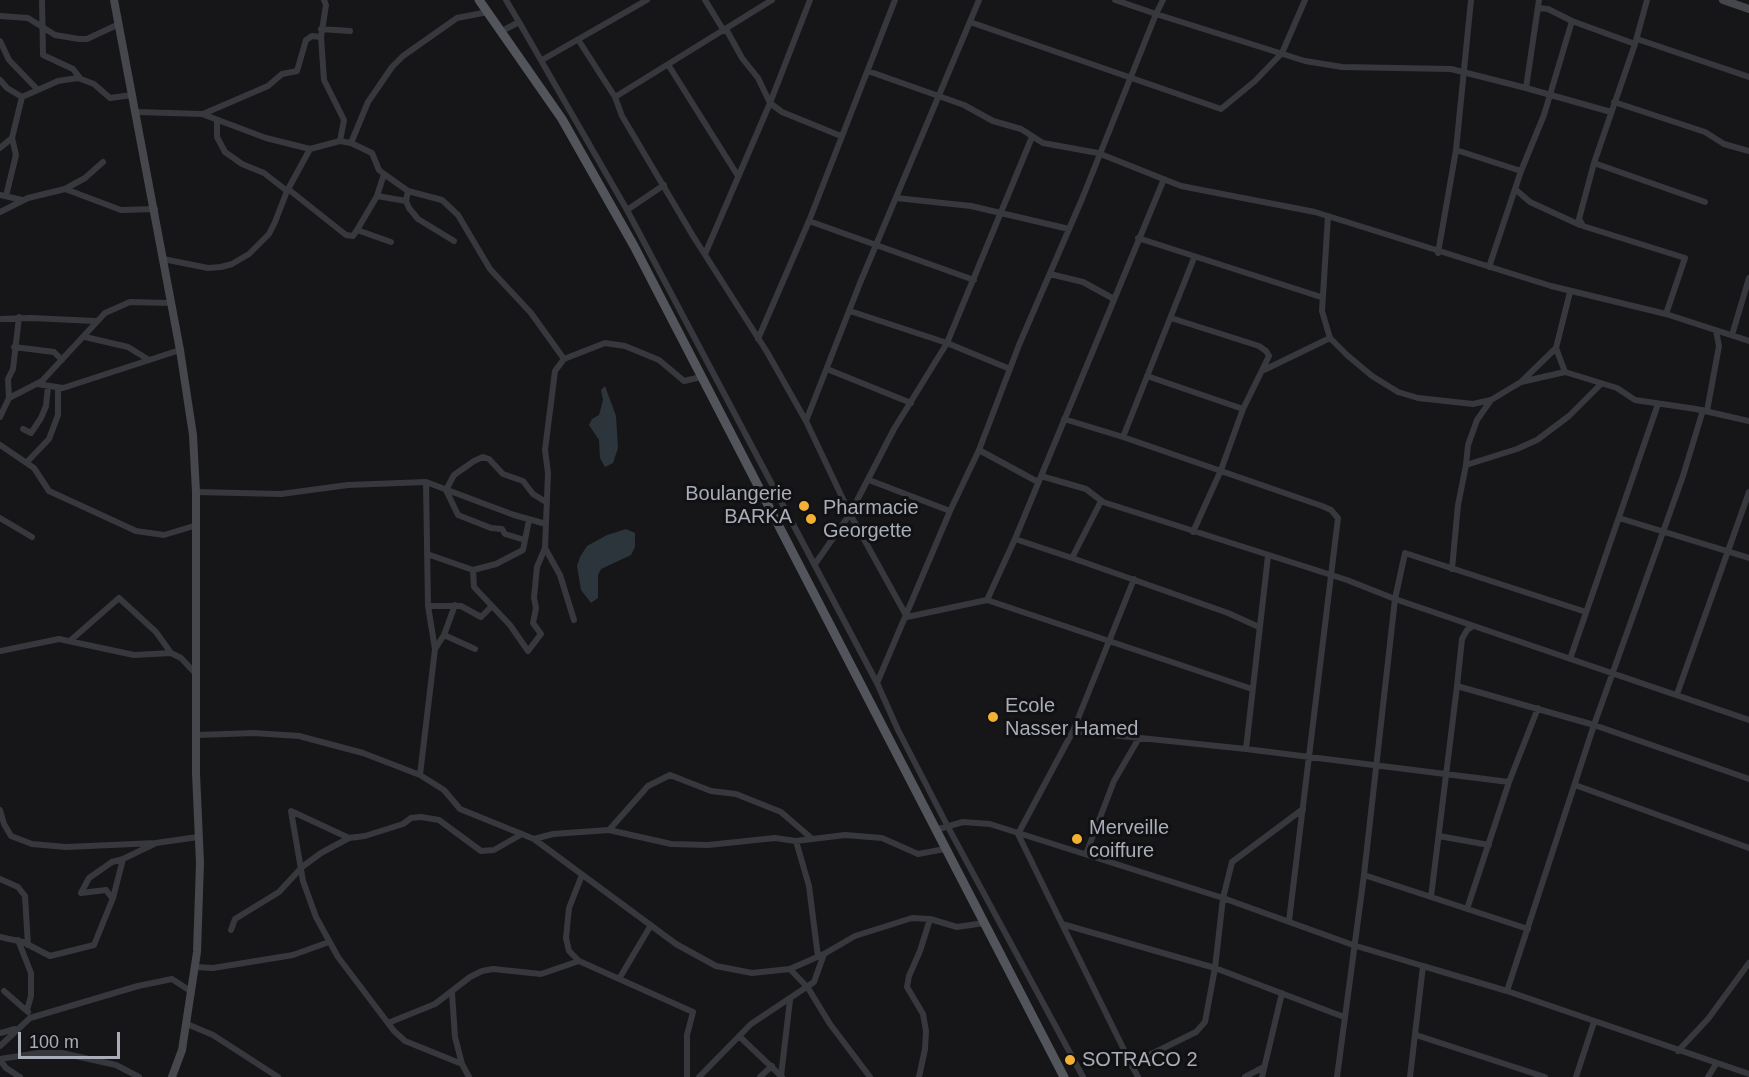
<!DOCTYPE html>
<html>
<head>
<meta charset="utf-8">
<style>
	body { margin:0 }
	#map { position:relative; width:1749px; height:1077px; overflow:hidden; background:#161618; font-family:Arial,sans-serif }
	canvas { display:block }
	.scale { position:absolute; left:18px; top:1032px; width:102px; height:27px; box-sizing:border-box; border:3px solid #a8adb8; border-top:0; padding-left:8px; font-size:18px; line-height:21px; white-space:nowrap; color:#a8adb8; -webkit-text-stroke:4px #111113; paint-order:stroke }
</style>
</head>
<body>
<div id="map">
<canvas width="1749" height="1077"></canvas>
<div class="scale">100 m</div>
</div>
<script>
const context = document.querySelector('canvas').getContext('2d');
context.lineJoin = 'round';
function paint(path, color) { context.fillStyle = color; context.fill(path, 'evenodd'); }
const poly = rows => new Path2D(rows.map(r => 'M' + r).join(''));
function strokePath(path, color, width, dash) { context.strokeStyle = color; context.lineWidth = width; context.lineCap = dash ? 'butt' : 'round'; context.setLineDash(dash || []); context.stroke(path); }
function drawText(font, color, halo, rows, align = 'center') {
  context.font = font + ' Arial,sans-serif'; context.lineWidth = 6; context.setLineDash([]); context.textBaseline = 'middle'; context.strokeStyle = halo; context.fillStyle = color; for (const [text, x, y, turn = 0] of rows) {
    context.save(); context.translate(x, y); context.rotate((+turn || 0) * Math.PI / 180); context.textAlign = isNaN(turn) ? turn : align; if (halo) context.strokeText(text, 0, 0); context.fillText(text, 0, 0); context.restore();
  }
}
const water = poly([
	[605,386,616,416,618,448,613,463,605,467,600,458,599,440,589,425,592,419,599,415,603,400,601,390],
	[626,529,635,533,635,547,631,555,601,569,598,575,598,598,591,603,581,590,577,566,580,557,587,546,607,535]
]);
const street = poly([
	[42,0,43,55,73,69,80,78],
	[324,0,326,5,321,37,324,80,344,120,340,141],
	[705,0,724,31],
	[895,0,809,221,974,280],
	[1163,0,1156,14,1305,61,1342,67,1451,69,1526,88],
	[1539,0,1526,88,1611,112],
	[1647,0,1635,44,1594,163,1579,219,1583,226,1685,258,1666,314],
	[1538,8,1548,9,1572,21,1635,44],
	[0,16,28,18,55,35,79,39,87,39,119,24],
	[519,22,627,210,877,683,898,730,948,827,1083,1077],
	[970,22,1221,109,1255,81,1282,53,1305,0],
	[321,29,350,31],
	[726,29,742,58,758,78,770,103,782,112,841,136],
	[502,31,519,22,506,0],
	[1637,39,1749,77],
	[0,41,9,60,37,89],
	[579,41,615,97,622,116,693,236,767,352,806,421,850,514,907,617],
	[542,60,647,0],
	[669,66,738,176],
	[868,71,964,105,993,121,1021,129,1043,143,1098,153,1181,186,1315,212,1551,286,1666,314,1749,341],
	[0,80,7,88,22,97],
	[615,97,772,0],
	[1614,102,1705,132,1724,144,1749,151],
	[136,112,202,114,266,138,310,149,340,141,351,143,368,102,392,67,403,56,457,18,488,12],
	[203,114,268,86,282,74,297,71,306,40,312,36,321,37],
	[217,120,217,137,225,152,242,164,264,173,287,191],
	[351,143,372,153,379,170,384,174],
	[0,148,12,138],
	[1456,150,1521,171],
	[1594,163,1705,202],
	[65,189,121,210,155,209],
	[288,189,346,235,353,236,357,230,391,242],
	[1515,189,1530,202,1580,225],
	[408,191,442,200,458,215,490,269,531,313,564,359],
	[0,195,22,200],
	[6,196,16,155,12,138,22,97,58,81,78,78,94,84,110,98,132,95],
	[377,196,406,201],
	[896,198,971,206,1069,229],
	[627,210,664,185],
	[0,212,28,198,65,189,85,178,103,162],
	[1328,216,1322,311,1330,338,1347,355,1372,376,1398,392,1418,398,1473,404,1491,400,1521,382],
	[357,230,377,196,384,174,408,191,406,201,409,208,418,219,454,241],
	[1138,238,1321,297],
	[1438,253,1456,150,1471,0],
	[705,254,770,103,810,0],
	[1194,258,1123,437,1322,506,1331,510,1338,518,1289,921],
	[163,259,208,268,221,267,232,264,249,254,269,234,275,222,287,191,310,149],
	[1489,267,1521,171,1544,115,1572,21],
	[1050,274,1083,282,1114,299],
	[1570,292,1556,348,1565,372,1617,388,1635,400,1696,409,1749,421],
	[850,311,947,343,1010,369],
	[1171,318,1259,346,1266,351,1269,356,1243,409,1221,470,1193,532],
	[0,319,31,318,95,321],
	[1732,335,1749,278],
	[85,337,128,347,149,360],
	[758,339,809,221],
	[14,347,54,352,62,360],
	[1556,348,1521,382,1565,372],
	[827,369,911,403],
	[1264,370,1330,338],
	[1147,376,1243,409],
	[37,384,63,388,180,350],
	[9,398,8,379,13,369,19,317],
	[1707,411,1719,346,1716,331],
	[0,417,9,398,42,381,105,313,130,302,170,303],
	[1064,419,1123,437],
	[806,421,860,283,979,0],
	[23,429,31,433,41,418,46,406,48,386],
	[0,445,34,468,49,491,123,525,136,531,164,535,197,525],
	[979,450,1038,482],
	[27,462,49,439,58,415,58,388],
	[1466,465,1468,445,1477,420,1491,400],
	[1041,476,1086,489,1103,502,1347,580,1395,599,1749,720],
	[869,480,950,511],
	[196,492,281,494,348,485,426,482,514,515,546,524],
	[1101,501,1072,558,1228,613,1259,627],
	[0,518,32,537],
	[1619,518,1749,558],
	[1015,539,1072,558],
	[525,540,505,534,502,529,491,528,458,515,446,490,454,475,474,461,483,457,489,459,503,474,523,481,533,494,546,502],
	[427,554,473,570,496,564,523,550,529,520],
	[1268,556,1246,749,1509,782,1538,708],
	[815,564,850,514,894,429,947,343,1032,137],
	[1452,569,1458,505,1466,465,1517,449,1537,440,1569,416,1600,385],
	[473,570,474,587,510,625,528,651,541,634,533,623,536,608,534,598,537,567,545,548],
	[1134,579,1073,731,1246,749],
	[987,600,1252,689],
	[428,606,461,606,481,617,492,606],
	[907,617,987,600,1015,539,1164,179],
	[574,620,560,575,545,548,548,473,545,450,555,371,564,359,605,343,625,346,659,360,684,381,701,377],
	[1473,626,1467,630,1462,639,1457,686,1594,725,1749,779],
	[444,635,475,649],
	[71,640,119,598,156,632,171,653],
	[435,649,444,635,455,605],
	[0,651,59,639,134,655,171,653,181,658,196,674],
	[1570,659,1658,404],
	[877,683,950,511,979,450,1019,345,1082,199,1156,14,1115,0],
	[1457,686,1431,897,1528,929],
	[1677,694,1749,492],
	[1073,731,1018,834,1062,924,1215,968,1344,1017],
	[197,735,254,733,299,736,363,753,420,775,444,790,460,809,534,839,676,944,716,966,752,973,790,969,824,954,855,936,912,918,930,919,957,927,984,923],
	[420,775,435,649,428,606,426,482],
	[1575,785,1749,848],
	[0,810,4,824,11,836,32,844,66,847,156,843],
	[609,830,671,844,708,845,775,838,796,841,845,835,882,838,918,854,945,849],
	[935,830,963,822,990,824,1223,898,1353,945,1423,966],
	[1439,836,1489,845],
	[349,838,291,811,303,881,316,917,338,957,394,1031,405,1041,462,1064],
	[534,839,553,834,609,830,648,786,670,775,711,791,736,794,781,812,810,837],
	[796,841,809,886,818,957],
	[1086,854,1114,781,1139,738],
	[582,875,569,908,566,938,569,951,579,961,693,1012,687,1035,687,1077],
	[1364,875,1431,897],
	[0,879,18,887,25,896,28,945],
	[81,893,89,878,112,862,123,859,156,843,198,837],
	[81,893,106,890,112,898],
	[1467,909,1509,782],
	[1062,924,1131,1064],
	[231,930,235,919,279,892,302,867,321,853,349,838,365,836,403,824,411,818,421,817,439,820,481,851,494,850,522,834],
	[0,937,23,942,50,956,94,945,113,898,123,859],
	[18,940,31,973,31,996,27,1010],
	[196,967,213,968,293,955,329,942],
	[790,969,808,988,830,1024,870,1077],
	[619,979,651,925],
	[4,991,28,1012],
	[1507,991,1594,725,1683,476,1703,410],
	[452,993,455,1037,462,1064,469,1077],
	[388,1023,435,1004,470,977,482,971,493,969,541,974,579,961],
	[187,1024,213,1035,278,1077],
	[0,1033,15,1029],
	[1416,1035,1545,1077],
	[739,1036,782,1077],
	[0,1046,30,1018,138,986,172,979,192,992],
	[1678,1051,1708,1019,1749,963],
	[0,1059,38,1053,62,1053,116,1065,139,1077],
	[0,1060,6,1068,20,1077],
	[781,1076,790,1000],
	[699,1077,751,1024,814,982,824,954],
	[760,1077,772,1066],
	[919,1077,925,1049,926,1031,923,1014,907,987,909,976,920,951,930,919],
	[1138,1077,1131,1064,1196,1032,1205,1022,1215,968,1223,898,1232,862,1303,809],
	[1245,1077,1262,1068],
	[1262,1077,1282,993],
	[1337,1077,1364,875,1395,599,1405,553,1586,612],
	[1410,1077,1423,966,1507,991,1749,1074],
	[1576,1077,1594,1022],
	[1708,1077,1716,1064]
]);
const secondary = poly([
	[114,0,180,350,193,435,196,492,196,773,200,863,197,952,182,1050,172,1077],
	[1723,0,1749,9]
]);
const primary = poly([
	[479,0,562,119,634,246,1064,1077]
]);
const markers = [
	[804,506,6,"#f2b134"],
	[811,519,6,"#f2b134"],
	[993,717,6,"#f2b134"],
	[1077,839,6,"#f2b134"],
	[1070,1060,6,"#f2b134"]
];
const poiNames = [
	["Boulangerie",792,494,"right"],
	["BARKA",792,517,"right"],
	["Pharmacie",823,508],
	["Georgette",823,531],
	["Ecole",1005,706],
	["Nasser Hamed",1005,729],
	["Merveille",1089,828],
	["coiffure",1089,851],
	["SOTRACO 2",1082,1060]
];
paint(water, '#2c353c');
strokePath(street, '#37383d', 6);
strokePath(secondary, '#45474d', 8);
strokePath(primary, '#53555c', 9);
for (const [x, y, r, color] of markers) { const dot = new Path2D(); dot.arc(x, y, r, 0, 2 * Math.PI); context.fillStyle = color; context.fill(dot); strokePath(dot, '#111113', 2); }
drawText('20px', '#a8adb8', '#111113', poiNames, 'left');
</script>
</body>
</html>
